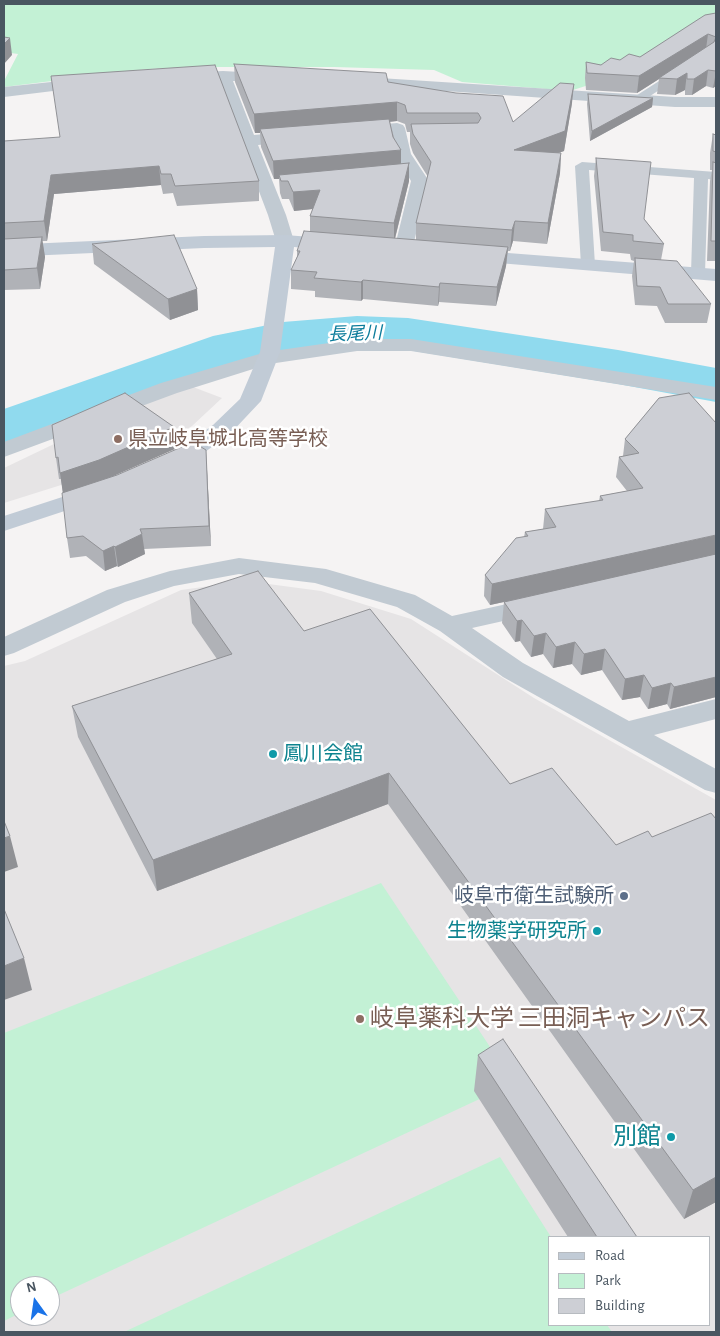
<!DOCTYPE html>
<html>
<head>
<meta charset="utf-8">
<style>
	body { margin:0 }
	#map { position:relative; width:720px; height:1336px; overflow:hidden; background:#f5f3f3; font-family:"Alegreya Sans",sans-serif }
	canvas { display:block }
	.frame { position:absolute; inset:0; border:5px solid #4a5661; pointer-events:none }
	.legend { position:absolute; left:548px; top:1236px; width:162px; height:90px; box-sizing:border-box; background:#fff; border:1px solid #b7bbc0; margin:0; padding:6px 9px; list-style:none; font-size:15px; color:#4a5661 }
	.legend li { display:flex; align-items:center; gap:10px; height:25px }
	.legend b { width:25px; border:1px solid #b7bbc0 }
	.north { position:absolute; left:10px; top:1276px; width:50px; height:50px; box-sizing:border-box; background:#fff; border:1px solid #b7bbc0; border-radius:50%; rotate:346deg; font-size:14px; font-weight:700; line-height:20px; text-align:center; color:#4a5661 }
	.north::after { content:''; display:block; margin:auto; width:18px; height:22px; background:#1a73e8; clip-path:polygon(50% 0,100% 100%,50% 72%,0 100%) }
</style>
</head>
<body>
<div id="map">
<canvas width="720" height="1336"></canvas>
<div class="frame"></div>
<ul class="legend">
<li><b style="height:6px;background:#c1cbd6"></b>Road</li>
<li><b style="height:14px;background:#c3f1d5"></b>Park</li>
<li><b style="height:14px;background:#cdcfd5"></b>Building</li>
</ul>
<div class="north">N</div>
</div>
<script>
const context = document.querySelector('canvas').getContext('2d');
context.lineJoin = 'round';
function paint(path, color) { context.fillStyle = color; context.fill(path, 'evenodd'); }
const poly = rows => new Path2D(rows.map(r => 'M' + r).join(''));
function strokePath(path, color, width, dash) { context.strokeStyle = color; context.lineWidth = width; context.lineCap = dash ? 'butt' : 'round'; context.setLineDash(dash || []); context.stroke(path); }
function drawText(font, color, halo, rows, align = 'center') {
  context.font = font + ' "Alegreya Sans","Noto Sans JP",sans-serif'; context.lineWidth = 5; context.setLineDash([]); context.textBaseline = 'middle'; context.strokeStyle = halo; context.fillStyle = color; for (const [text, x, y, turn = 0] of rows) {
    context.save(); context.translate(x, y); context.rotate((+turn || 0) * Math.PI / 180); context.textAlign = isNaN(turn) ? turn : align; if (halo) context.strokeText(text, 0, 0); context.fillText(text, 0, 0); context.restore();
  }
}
const education = poly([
	[193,387,222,398,192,426,150,452,96,474,4,503,4,468,127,409],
	[246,581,321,591,411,619,534,698,716,800,716,1332,4,1332,4,666,25,661,181,590],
	[549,1237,709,1237,709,1325,549,1325],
	[20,1286,50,1286,50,1316,20,1316]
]);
const green = poly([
	[4,4,716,4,716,44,570,91,462,82,434,70,334,67,203,67,148,69,4,87,4,81,18,54,4,52],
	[381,883,514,1083,50,1299,50,1286,20,1286,20,1313,4,1321,4,1033],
	[500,1157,551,1237,549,1237,549,1325,607,1325,612,1332,124,1332]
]);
const river = poly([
	[357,316,408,318,618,350,716,368,716,402,618,384,408,350,357,348,283,354,246,362,25,442,4,447,4,409,213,336,283,322,357,316]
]);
const lane = poly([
	[681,67,687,71,685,73,641,102,633,102,631,99,681,67],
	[582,162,716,172,716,180,708,179,705,273,703,276,698,277,693,276,691,273,694,178,589,170,595,265,593,268,588,269,583,268,581,265,575,166,582,162]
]);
const street = poly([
	[223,71,277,74,280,77,277,80,272,82,233,81,254,135,298,131,304,132,306,136,304,140,298,141,258,145,286,215,294,241,292,245,285,247,278,245,276,241,268,215,217,81,182,83,177,81,174,78,177,75,182,73,223,71],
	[364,77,675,97,716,97,716,107,675,107,359,85,356,82,359,79,364,77],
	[89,78,94,80,97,83,94,86,4,97,4,87,89,78],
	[397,123,403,125,405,128,411,154,429,181,412,250,410,254,403,256,396,254,394,250,411,181,395,154,390,134,353,137,347,135,345,132,347,129,353,127,397,123],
	[357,339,411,339,716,387,716,400,411,351,357,351,269,364,177,393,4,457,4,442,161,383,266,352,357,339],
	[239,558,326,569,415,595,452,616,539,597,548,599,552,605,548,611,472,628,523,663,629,721,716,699,716,719,654,735,716,769,716,793,705,790,503,677,440,631,397,607,315,583,239,574,174,586,125,602,14,653,4,656,4,637,107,590,170,571,239,558]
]);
const secondary = poly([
	[285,235,337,239,344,241,346,245,344,249,337,251,294,247,280,352,261,401,229,435,192,461,166,471,158,469,154,464,158,459,176,451,213,425,240,399,260,352,275,247,204,248,4,257,4,245,204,236,285,235],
	[469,250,716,269,716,281,462,260,460,256,462,252,469,250],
	[99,485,107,487,111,492,107,497,4,531,4,516,99,485]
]);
const wall = poly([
	[716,13,716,86,713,88,706,86,692,95,685,95,685,90,675,95,657,94,659,79,637,93,586,90,585,78,586,62,601,65,620,60,640,57],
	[234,64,388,82,513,122,572,103,564,151,558,153,561,153,560,173,547,244,513,241,510,251,508,251,506,266,496,306,439,302,438,306,363,299,361,301,315,297,315,291,291,289,291,270,297,257,297,251,310,232,310,216,313,209,294,211,289,199,282,199,280,193,279,179,274,179,261,147,260,133,255,133,235,82],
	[397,121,405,124,407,132,410,132,410,144,413,153,428,177,416,223,416,240,395,239,409,181,409,163,401,164,390,122],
	[588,94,653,98,652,107,590,141,587,104],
	[713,134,716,135,716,261,707,261,710,181,712,170,710,170,710,153],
	[4,141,259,181,259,201,177,206,173,193,163,194,161,185,54,194,47,241,42,241,45,257,40,289,4,290],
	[596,158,664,244,661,260,711,304,707,323,665,323,657,306,635,305,632,276,634,261,631,260,630,254,601,251,594,176],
	[92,244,197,289,198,310,170,320,94,264],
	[659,398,716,697,670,709,667,704,648,709,640,697,622,700,602,670,581,675,572,664,553,668,543,654,531,657,520,641,515,642,502,623,504,602,490,605,484,596,485,575,524,537,525,532,543,529,545,509,599,501,600,496,627,491,616,477,619,457,623,456,625,439],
	[177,448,113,476,206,450,211,546,144,549,145,554,118,567,117,566,105,571,86,556,70,558,67,538,63,493,61,479,59,479,56,458],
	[189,593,304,631,510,784,616,845,652,837,716,819,716,1202,684,1219,388,804,157,891,78,737,72,706,217,659,192,623],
	[478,1055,637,1237,568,1237,474,1091]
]);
const shadedWall = poly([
	[708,34,706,49,659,78,659,79,637,93,639,76],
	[10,38,12,55,4,64,4,44],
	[708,70,706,86,692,95,694,79],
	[716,71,716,86,713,88,716,72],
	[687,73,685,90,675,95,677,79],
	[574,84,572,103,564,151,513,169,514,150],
	[653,98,652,107,590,141,592,131],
	[397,102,397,121,261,132,260,129,260,133,255,133,254,114],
	[401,150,401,167,279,175,279,179,274,179,273,161],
	[561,153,560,173,547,244,548,223],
	[409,163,409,181,394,242,394,223],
	[159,166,161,185,54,194,47,241,44,221,51,175],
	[320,190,321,208,294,211,293,192],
	[515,221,513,241,510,251,512,230],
	[42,237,45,257,40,289,37,268],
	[508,247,506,266,496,306,497,287],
	[363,280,363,299,361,301,361,282],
	[440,283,439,302,438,306,439,287],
	[197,289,198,310,170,320,168,299],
	[174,427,177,448,102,481,63,494,60,473],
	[206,450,207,470,211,546,209,526],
	[142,534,145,554,118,567,115,547],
	[716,535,716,555,490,605,492,584],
	[114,546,117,566,105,571,103,551],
	[522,620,520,641,515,642,517,621],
	[546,633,543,654,531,657,534,636],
	[575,642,572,664,553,668,556,647],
	[605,649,602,670,581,675,584,654],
	[644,675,640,697,622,700,625,679],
	[716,677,716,697,670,709,674,687],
	[671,683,667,704,648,709,652,688],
	[389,773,388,804,157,891,153,860],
	[10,836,18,867,4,872,4,838],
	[24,958,32,990,4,1000,4,966],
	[716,1177,716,1202,684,1219,693,1190]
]);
const building = poly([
	[716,13,716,37,708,34,639,76,587,73,586,62,601,65,611,58,620,60,629,54,640,57,705,15,716,13],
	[4,37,10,38,4,44,4,37],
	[716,37,716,71,708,70,694,79,687,79,687,73,677,79,659,78,714,42,716,37],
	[234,64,386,73,388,82,456,93,503,96,513,122,560,83,574,84,565,131,514,150,561,153,548,223,515,221,512,230,416,223,431,162,413,134,411,124,478,123,481,118,478,113,407,113,405,105,397,102,254,114,234,64],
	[215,65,259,181,175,186,171,174,161,174,159,166,51,175,44,221,4,223,4,141,60,137,51,76,215,65],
	[588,94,653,98,592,131,588,94],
	[389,119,393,137,401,150,273,161,260,129,389,119],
	[713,134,716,135,716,152,713,151,713,134],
	[596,158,651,162,644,219,664,244,633,241,633,235,603,232,596,158],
	[713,162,716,163,716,241,711,241,713,162],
	[409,163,394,223,310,216,320,190,293,192,288,181,281,181,279,175,409,163],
	[304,231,508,247,497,287,440,283,439,287,363,280,361,282,314,278,317,272,291,270,300,251,297,251,304,231],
	[174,235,197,289,168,299,92,244,174,235],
	[42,237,37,268,4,270,4,239,42,237],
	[635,258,677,261,711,304,668,304,660,287,637,286,635,258],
	[125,393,174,427,99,460,60,473,58,457,56,458,52,425,125,393],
	[689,393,716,423,716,535,492,584,485,575,516,538,528,536,525,532,556,527,545,509,603,500,600,496,643,488,619,457,639,453,625,439,659,398,689,393],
	[193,442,206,450,209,526,140,529,142,534,115,547,114,546,103,551,83,536,67,538,62,493,117,475,193,442],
	[716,554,716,677,674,687,671,683,652,688,644,675,625,679,605,649,584,654,575,642,556,647,546,633,534,636,522,620,517,621,504,602,716,554],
	[258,571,304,631,370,609,510,784,552,768,616,845,648,831,652,837,711,813,716,819,716,1177,693,1190,389,773,153,860,72,706,232,654,189,593,258,571],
	[4,821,10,836,4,838,4,821],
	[4,909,24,958,4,966,4,909],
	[503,1039,637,1237,597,1237,478,1055,503,1039]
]);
const markers = [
	[118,439,5,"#8d6e63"],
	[273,754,5,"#0f9aa8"],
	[624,896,5,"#5c6f8a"],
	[597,931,5,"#0f9aa8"],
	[360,1019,5,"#8d6e63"],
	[671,1137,5,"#0f9aa8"]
];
const farWaternames = [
	["長尾川",355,334,-2]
];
const educationNames = [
	["県立岐阜城北高等学校",128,439]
];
const cultureNames = [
	["鳳川会館",283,754],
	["生物薬学研究所",587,931,"right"]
];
const serviceNames = [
	["岐阜市衛生試験所",614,896]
];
const nearEducationnames = [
	["岐阜薬科大学 三田洞キャンパス",370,1019]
];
const nearCulturenames = [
	["別館",661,1137]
];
paint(education, '#e6e4e5');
paint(green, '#c3f1d5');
paint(river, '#90daee');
paint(lane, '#c1cad2');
paint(street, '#c1cad2');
paint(secondary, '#c1cbd6');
paint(wall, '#b0b2b7');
paint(shadedWall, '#909195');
paint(building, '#cdcfd5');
strokePath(building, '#909195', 1);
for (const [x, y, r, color] of markers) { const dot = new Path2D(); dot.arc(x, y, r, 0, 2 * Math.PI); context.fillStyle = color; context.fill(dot); strokePath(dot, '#fff', 2); }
drawText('italic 18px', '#0c7c9b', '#fff', farWaternames);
drawText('20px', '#785e54', '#fff', educationNames, 'left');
drawText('20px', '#0d838f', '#fff', cultureNames, 'left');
drawText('20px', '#4e5e75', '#fff', serviceNames, 'right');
drawText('24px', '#785e54', '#fff', nearEducationnames, 'left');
drawText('24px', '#0d838f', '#fff', nearCulturenames, 'right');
</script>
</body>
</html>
